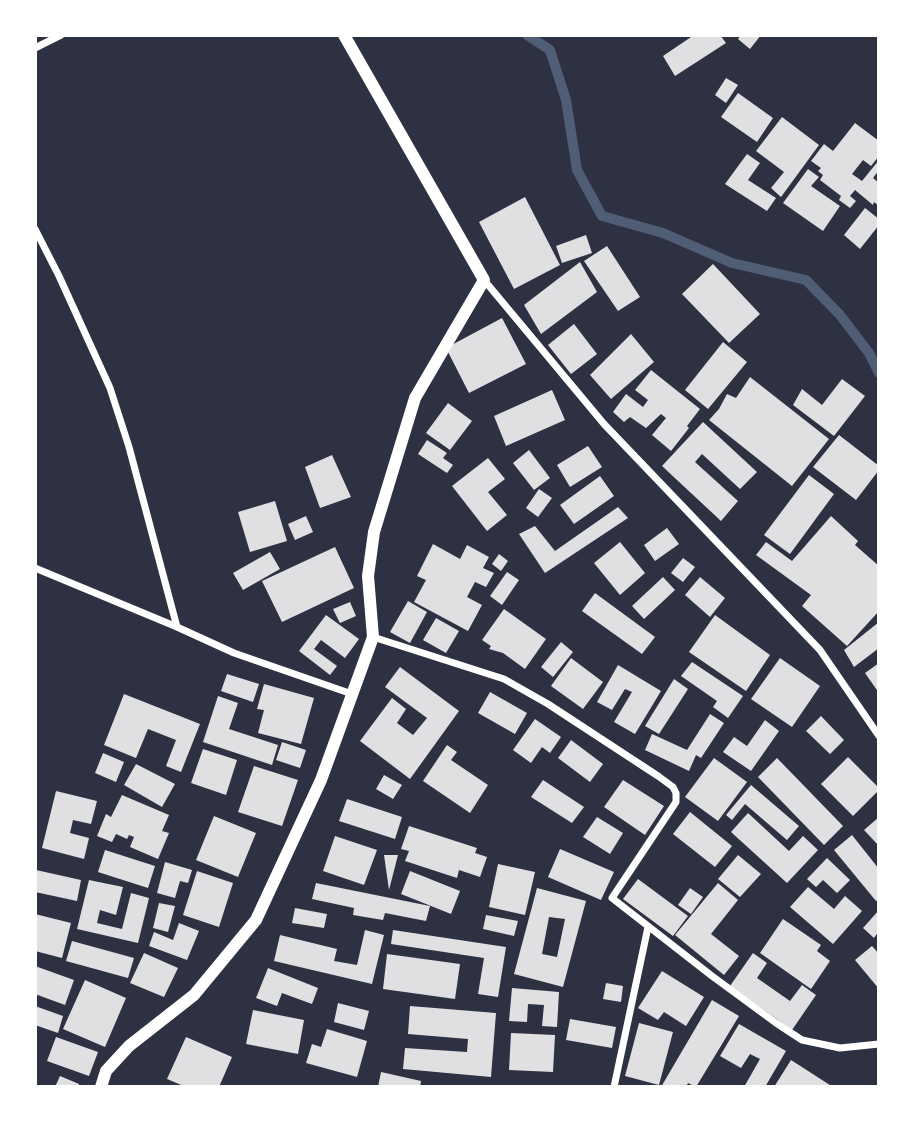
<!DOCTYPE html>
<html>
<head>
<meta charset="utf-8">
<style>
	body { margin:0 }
	#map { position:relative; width:914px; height:1122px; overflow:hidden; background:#2d3142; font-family:"Space Grotesk",sans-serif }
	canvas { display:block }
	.frame { position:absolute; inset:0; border:37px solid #fff; pointer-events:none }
</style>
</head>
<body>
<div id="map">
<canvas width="914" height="1122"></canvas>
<div class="frame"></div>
</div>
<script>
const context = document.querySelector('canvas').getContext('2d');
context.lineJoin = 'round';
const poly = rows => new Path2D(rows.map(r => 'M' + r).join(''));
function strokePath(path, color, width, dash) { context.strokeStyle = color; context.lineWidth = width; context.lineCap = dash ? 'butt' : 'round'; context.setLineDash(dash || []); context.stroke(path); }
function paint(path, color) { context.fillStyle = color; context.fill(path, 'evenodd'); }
const stream = poly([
	[527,35,550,50,566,100,577,170,602,216,663,233,732,263,806,280,840,315,869,353,879,373]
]);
const building = poly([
	[694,35,720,35,726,43,675,76,663,56],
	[741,35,761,35,750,49,738,39],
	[726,78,738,85,726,103,715,95],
	[738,93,773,118,757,142,721,117],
	[782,117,819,145,781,197,771,188,784,172,756,151],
	[855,123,879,141,879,156,871,166,863,160,852,174,862,181,879,160,879,170,873,178,879,183,879,206,874,202,873,205,855,190,850,196,856,201,850,208,839,200,841,196,820,180,823,175,818,171,821,168,811,161,824,144,833,151],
	[747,154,760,163,748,180,776,198,767,211,725,184],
	[808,169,819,177,811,186,840,206,823,231,783,203],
	[525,197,560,265,514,289,479,222],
	[865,208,879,219,879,225,860,249,844,235],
	[586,235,592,253,562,263,556,246],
	[607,246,640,297,618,311,584,261],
	[580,262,597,292,541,334,524,305],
	[713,264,760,314,729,343,682,294],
	[502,318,526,364,469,393,446,348],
	[574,324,597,354,571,374,548,345],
	[631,334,654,362,611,399,590,375],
	[723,342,747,362,708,409,685,390],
	[651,370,700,409,687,426,689,428,671,451,652,435,666,418,661,414,646,428,630,417,624,422,613,412,626,394,643,407,648,400,635,390],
	[750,377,829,439,792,486,709,420,719,409,727,394,736,398],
	[842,379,865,396,834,436,793,405,802,389,822,405],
	[552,390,565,420,506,446,494,416],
	[448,403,472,421,450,450,426,433],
	[703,422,757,472,740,489,702,454,695,462,738,501,721,521,662,466],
	[839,435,879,466,879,470,856,500,813,467],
	[427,440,447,453,443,458,453,465,447,473,418,454],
	[588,446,602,467,570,487,557,465],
	[529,450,550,478,534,490,513,463],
	[332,455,351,497,320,508,305,467],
	[488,458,505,479,488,492,507,515,487,531,452,486],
	[809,475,834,494,790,554,764,535],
	[600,476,614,496,574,524,560,505],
	[539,489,552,498,538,517,526,508],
	[275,501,287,541,250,552,238,512],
	[618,507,628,518,545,573,519,534,535,526,555,551],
	[306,516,313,532,295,540,288,524],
	[831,516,858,541,855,545,879,566,879,611,847,646,802,606,811,595,756,555,766,542,792,561],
	[667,528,679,544,655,561,644,545],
	[620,542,645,573,620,595,594,563],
	[433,544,460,559,467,545,489,557,483,568,494,573,486,587,475,582,467,597,482,605,468,631,414,602,426,580,417,576],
	[335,547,354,588,282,622,262,581],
	[270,552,280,569,243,590,233,573],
	[499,554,508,561,501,571,492,564],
	[683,558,695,567,683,582,671,573],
	[507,572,519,580,502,605,490,596],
	[663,577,675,590,644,619,632,606],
	[700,577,725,598,710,617,685,595],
	[595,593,655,637,642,654,582,611],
	[408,601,427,612,410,643,390,632],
	[350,602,356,616,340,623,333,609],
	[504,609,546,639,525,669,503,653,489,649,491,646,482,640],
	[326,615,359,639,345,658,321,640,314,649,337,666,330,675,299,651],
	[715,615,770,655,746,691,689,652],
	[436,618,459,631,446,653,423,640],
	[879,622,879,648,854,667,844,650],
	[561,642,573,652,553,677,541,667],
	[571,658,603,682,583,709,551,686],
	[780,658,820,686,792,727,751,699],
	[692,662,743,696,728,718,713,707,717,701,681,676],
	[879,663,879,693,865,673],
	[618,665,661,691,635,734,614,722,632,692,625,689,612,710,597,702],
	[400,667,459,711,410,779,360,741,392,698,406,709,397,723,413,735,427,718,385,687],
	[227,674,259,684,253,702,221,691],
	[674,679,688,689,659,734,645,726],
	[264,684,314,698,301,744,258,733,264,710,257,709],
	[490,692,527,713,515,734,478,713],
	[124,694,200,724,181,772,166,766,176,740,148,729,136,758,104,745],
	[218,696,238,703,229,729,278,745,272,765,203,742],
	[710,714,724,723,701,758,696,755,689,771,645,750,652,734,687,750],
	[821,716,844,740,830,754,806,731],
	[535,719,561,737,550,753,542,747,531,763,513,750],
	[765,720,779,731,751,771,723,752,734,737,747,746],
	[571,740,603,764,590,782,558,758],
	[282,742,306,750,300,768,276,760],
	[447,745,457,752,451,760,488,785,470,813,423,781],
	[203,749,237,760,226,795,191,783],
	[103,753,124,762,116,782,95,773],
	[848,757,879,788,879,790,853,816,821,784],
	[714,758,747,782,718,821,685,797],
	[777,758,843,826,824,845,758,777],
	[136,764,175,784,162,807,124,785],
	[254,766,298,780,282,826,238,812],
	[384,775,402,785,393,799,376,789],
	[543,780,584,807,572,823,531,797],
	[623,780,664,806,645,835,604,807],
	[751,785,799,826,787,840,745,804,732,820,726,815],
	[56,791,97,801,91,824,73,820,70,833,89,838,84,859,42,848],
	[122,795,169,815,162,831,169,833,158,859,130,847,134,837,129,835,127,839,116,834,112,842,97,836,106,814,111,817],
	[347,799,402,817,395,839,339,821],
	[690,812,732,846,715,867,673,834],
	[748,813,789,851,803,836,818,850,787,883,731,832],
	[214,816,256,833,238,877,196,860],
	[597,817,623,833,610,854,583,837],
	[879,817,879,846,864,830],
	[409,826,477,848,475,853,487,857,480,877,459,870,457,878,405,861,409,851,401,849],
	[852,835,879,869,879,899,876,901,834,850],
	[335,836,377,850,364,885,323,871],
	[560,849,614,872,601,900,548,877],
	[105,850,155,866,148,888,98,872],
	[384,855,398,855,389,890],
	[738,855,761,874,740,897,718,879],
	[827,858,850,880,837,893,823,880,816,887,807,879],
	[165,862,192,870,188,883,180,881,175,898,157,893],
	[498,864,535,872,525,915,489,907],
	[36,870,81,880,77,901,35,892],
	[197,871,233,883,219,927,183,915],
	[410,871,460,891,451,914,401,894],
	[638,879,688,916,673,936,623,899],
	[89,880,123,887,116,915,100,910,97,923,122,929,131,893,149,898,138,943,77,929],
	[316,883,430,906,426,921,385,913,383,920,353,915,354,908,312,899],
	[718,883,738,900,711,934,739,956,724,975,675,935],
	[808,887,834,909,845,896,862,911,833,944,790,907],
	[537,888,586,901,563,987,514,974],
	[549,917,565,919,557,957,542,954],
	[690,888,703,897,691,914,678,905],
	[159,903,175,906,168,932,153,928],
	[295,908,327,914,324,928,292,923],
	[879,910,879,931,874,938,863,928],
	[35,914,71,923,62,958,35,951],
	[486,915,518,921,514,936,483,929],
	[783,919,821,945,817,951,830,961,811,989,760,953],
	[179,923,199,931,187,960,149,946,154,932,173,940],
	[365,930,384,935,372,984,274,961,280,935,337,949,334,961,357,965],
	[393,930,506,947,498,997,478,994,484,958,391,944],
	[72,941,134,958,128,978,66,961],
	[872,946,879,954,879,989,855,960],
	[144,953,178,968,164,997,130,983],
	[753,953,767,963,757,978,790,1001,802,985,816,995,792,1030,730,986],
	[387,954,460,964,455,999,383,989],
	[35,966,74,980,65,1005,35,994],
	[268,968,318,988,312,1004,282,993,277,1006,256,998],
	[662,971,704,997,686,1026,664,1012,658,1020,638,1008],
	[85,980,126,998,105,1047,63,1029],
	[606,983,623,986,621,1002,603,999],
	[512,988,559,992,557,1027,542,1026,544,1005,528,1004,527,1022,509,1021],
	[712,1000,739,1016,696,1087,688,1083,686,1087,661,1087],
	[338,1003,369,1011,364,1030,334,1022],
	[35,1006,63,1016,58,1033,35,1025],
	[410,1006,496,1013,491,1077,403,1069,405,1048,467,1052,468,1039,408,1034],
	[253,1010,304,1020,298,1054,246,1044],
	[570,1019,616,1027,612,1048,566,1040],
	[639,1023,673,1032,659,1085,625,1076],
	[739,1024,786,1051,765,1087,744,1087,760,1059,750,1054,741,1068,720,1056],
	[327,1029,367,1041,357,1077,306,1063,312,1044,321,1047],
	[511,1033,555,1035,553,1072,509,1070],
	[56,1037,98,1052,89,1076,47,1061],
	[186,1037,232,1057,219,1087,186,1087,167,1079],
	[791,1060,833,1087,774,1087],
	[381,1072,421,1081,420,1087,378,1087],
	[60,1076,79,1084,78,1087,55,1087]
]);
const minor = poly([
	[35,48,61,35],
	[35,229,59,276,110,388,129,447,177,627],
	[484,280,604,424,820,650,879,736],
	[35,568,177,627,234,653,352,694],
	[373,637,504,679,548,704,658,776,673,787,676,793,676,802,612,898,712,976,776,1023,802,1040,840,1048,879,1044],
	[614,1087,648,927]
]);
const tertiary = poly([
	[101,1087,106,1071,129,1046,194,995,256,920,321,780,373,637,368,576,374,532,415,398,484,280,344,35]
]);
strokePath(stream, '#4f5d75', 10);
paint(building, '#e0e0e3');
strokePath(minor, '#fff', 7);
strokePath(tertiary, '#fff', 12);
</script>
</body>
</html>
